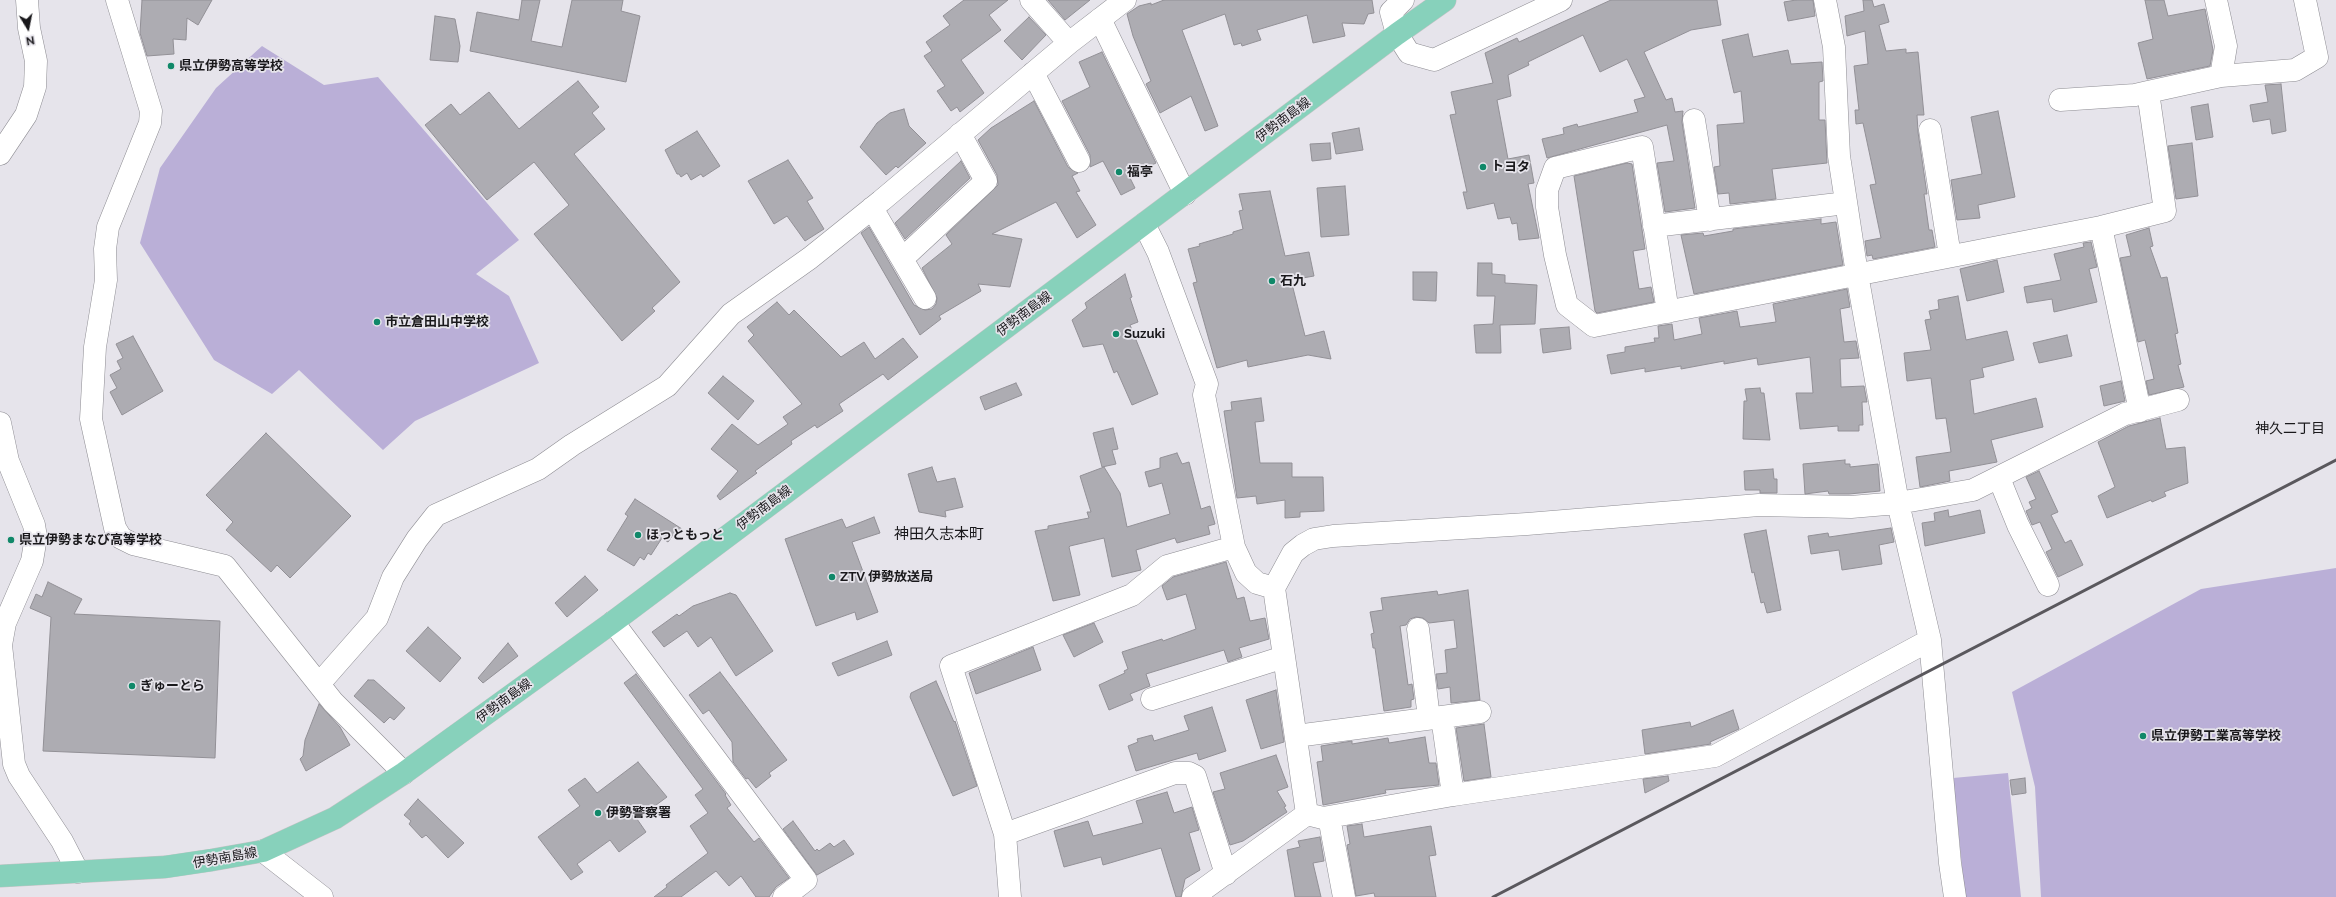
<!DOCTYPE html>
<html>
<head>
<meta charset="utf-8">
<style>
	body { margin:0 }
	#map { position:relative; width:2336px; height:897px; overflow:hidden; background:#e6e4eb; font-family:Raleway,sans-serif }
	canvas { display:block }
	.north { position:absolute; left:8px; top:8px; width:40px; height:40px; -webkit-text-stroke:3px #e6e4eb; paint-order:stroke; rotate:170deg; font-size:11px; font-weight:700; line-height:16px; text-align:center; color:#19181b }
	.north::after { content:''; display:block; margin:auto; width:14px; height:18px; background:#19181b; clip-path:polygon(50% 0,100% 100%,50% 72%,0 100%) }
</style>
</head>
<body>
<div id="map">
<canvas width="2336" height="897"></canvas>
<div class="north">N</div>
</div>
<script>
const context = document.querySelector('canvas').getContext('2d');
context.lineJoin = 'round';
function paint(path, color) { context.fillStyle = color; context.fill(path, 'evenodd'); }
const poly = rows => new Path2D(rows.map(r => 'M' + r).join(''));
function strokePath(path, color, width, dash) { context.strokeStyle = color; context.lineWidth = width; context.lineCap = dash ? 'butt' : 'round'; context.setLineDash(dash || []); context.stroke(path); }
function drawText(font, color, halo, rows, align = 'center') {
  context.font = font + ' Raleway,"Noto Sans JP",sans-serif'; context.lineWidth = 3.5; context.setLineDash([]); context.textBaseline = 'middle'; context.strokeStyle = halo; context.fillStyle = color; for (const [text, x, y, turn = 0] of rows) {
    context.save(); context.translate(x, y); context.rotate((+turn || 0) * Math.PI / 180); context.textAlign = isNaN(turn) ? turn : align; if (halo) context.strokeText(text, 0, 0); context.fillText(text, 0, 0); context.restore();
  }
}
const green = poly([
	[262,46,324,85,378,77,519,240,476,274,509,296,539,363,415,421,383,450,299,370,272,394,214,360,140,243,160,168,216,88],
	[2336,568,2336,897,2041,897,2035,787,2012,692,2201,589],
	[2008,773,2021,897,1965,897,1953,778]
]);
const building = poly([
	[142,0,212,0,198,25,187,18,186,40,173,39,174,54,147,56,140,33,142,0],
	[522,0,540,0,531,41,562,47,572,0,623,0,621,11,640,16,626,82,470,51,477,12,519,20,522,0],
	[964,0,1008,0,989,15,1001,30,961,60,984,93,960,112,957,107,951,111,937,91,945,86,924,56,932,51,926,42,950,25,943,16,964,0],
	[1048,0,1090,0,1065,20,1048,0],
	[1164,0,1372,0,1374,13,1368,14,1364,24,1342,23,1345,36,1313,43,1307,15,1257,30,1261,40,1242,46,1241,43,1234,45,1225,14,1182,30,1218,126,1205,131,1191,96,1160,113,1146,84,1151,81,1133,36,1127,14,1139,6,1151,3,1151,5,1164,0],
	[1611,0,1717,0,1721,25,1691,30,1644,52,1666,100,1672,98,1675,112,1683,111,1682,122,1695,208,1665,212,1657,163,1674,161,1667,125,1547,158,1542,139,1564,134,1563,128,1577,124,1578,127,1638,112,1634,100,1645,97,1627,59,1600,72,1583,35,1528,62,1529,65,1508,75,1511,96,1497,100,1508,159,1529,155,1534,183,1528,184,1539,238,1519,240,1517,223,1512,224,1510,217,1498,219,1494,203,1467,209,1463,192,1467,192,1450,115,1456,114,1451,92,1493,83,1485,53,1517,38,1519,42,1611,0],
	[1796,0,1813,0,1815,16,1788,21,1784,2,1796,0],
	[1863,0,1872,0,1874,7,1884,4,1889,22,1879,25,1886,51,1906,49,1906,53,1918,52,1924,115,1917,115,1918,132,1927,194,1924,194,1929,230,1932,230,1935,247,1873,259,1872,255,1867,256,1865,241,1881,238,1870,185,1876,184,1863,123,1856,124,1855,110,1859,110,1854,66,1868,64,1865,31,1847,36,1845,16,1864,11,1863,0],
	[2145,0,2164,0,2168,16,2205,9,2213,50,2210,66,2147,79,2138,43,2153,39,2145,0],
	[435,16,455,19,460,46,458,62,430,60,435,16],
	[1029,17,1046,35,1022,60,1004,41,1029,17],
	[1748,34,1753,57,1788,50,1791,64,1822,62,1823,81,1819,82,1819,120,1825,120,1827,163,1772,169,1776,199,1730,204,1729,193,1718,194,1714,167,1720,166,1717,125,1744,123,1741,91,1734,93,1722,40,1748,34],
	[1102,52,1156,163,1129,176,1135,188,1121,195,1103,161,1090,167,1090,155,1062,101,1090,87,1079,62,1102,52],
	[578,81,599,107,592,113,605,129,574,154,680,282,652,308,655,311,622,341,534,234,569,205,534,162,487,200,425,125,451,104,460,115,489,92,519,129,578,81],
	[2281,84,2286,131,2272,134,2270,119,2253,122,2250,105,2268,102,2265,85,2281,84],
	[1034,101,1068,167,1078,173,1072,176,1080,191,1076,192,1096,225,1077,238,1056,202,992,234,1022,239,1010,287,978,284,981,291,939,316,941,319,920,335,861,233,869,227,914,305,925,310,932,309,936,304,937,298,922,268,952,244,946,235,998,185,997,175,978,140,991,128,1034,101],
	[2208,104,2213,137,2196,140,2191,107,2208,104],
	[904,109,909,126,926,143,898,168,896,166,886,175,860,147,877,123,890,113,904,109],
	[1998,111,2015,197,1978,205,1980,218,1957,220,1951,180,1982,174,1971,117,1998,111],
	[1359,128,1363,150,1336,154,1332,133,1359,128],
	[697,131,720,166,703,177,701,174,691,180,687,173,681,177,679,174,677,174,665,150,697,131],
	[1330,143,1331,159,1312,161,1310,144,1330,143],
	[2192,143,2198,196,2176,199,2168,146,2192,143],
	[788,160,813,198,807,201,824,229,805,241,787,216,774,224,748,181,788,160],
	[961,161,970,178,905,239,895,223,961,161],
	[1627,163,1632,164,1645,249,1633,251,1639,289,1651,287,1654,302,1597,313,1595,311,1574,176,1627,163],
	[1345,186,1349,235,1321,237,1317,188,1345,186],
	[1270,191,1285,256,1309,252,1314,276,1291,280,1305,336,1324,331,1331,359,1308,355,1248,367,1247,360,1217,368,1193,283,1197,282,1188,249,1200,246,1199,244,1233,234,1233,232,1243,229,1239,211,1243,210,1239,194,1270,191],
	[1821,219,1821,224,1836,222,1843,265,1694,294,1681,235,1703,233,1704,236,1733,231,1733,229,1821,219],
	[2149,228,2153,246,2150,247,2161,278,2167,277,2178,333,2175,334,2181,364,2178,365,2184,387,2149,395,2146,381,2154,379,2145,340,2138,342,2120,258,2131,256,2126,235,2149,228],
	[2091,242,2097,267,2089,269,2097,302,2054,312,2052,299,2027,303,2024,287,2061,280,2054,254,2084,247,2083,243,2091,242],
	[1997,260,2004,292,1967,301,1960,269,1997,260],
	[1478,263,1492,263,1492,274,1505,275,1505,283,1537,285,1535,324,1500,325,1501,353,1476,353,1474,325,1493,324,1495,296,1477,296,1478,263],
	[1413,272,1437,272,1436,301,1413,300,1413,272],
	[1125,274,1132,297,1130,298,1138,322,1130,325,1158,394,1132,405,1117,371,1114,373,1103,344,1083,347,1072,320,1087,308,1085,303,1125,274],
	[1847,289,1850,307,1840,309,1844,342,1856,341,1859,358,1840,359,1841,387,1864,386,1867,402,1862,402,1863,425,1859,425,1859,431,1838,431,1838,426,1800,429,1796,393,1813,393,1810,357,1758,365,1757,358,1724,364,1724,361,1681,369,1681,366,1645,372,1645,368,1611,374,1607,355,1625,352,1625,347,1655,342,1654,338,1659,338,1658,326,1672,324,1674,340,1702,334,1699,318,1737,311,1740,327,1776,322,1773,304,1847,289],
	[1958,296,1966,340,2007,331,2014,360,1982,368,1984,377,1970,380,1974,414,2036,398,2043,427,1991,440,1997,462,1949,471,1950,481,1920,487,1916,457,1951,452,1946,418,1936,419,1931,378,1907,381,1904,353,1931,350,1925,320,1931,319,1929,311,1939,309,1938,300,1958,296],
	[777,302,789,315,794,310,841,357,864,342,875,359,903,338,918,357,888,380,883,374,839,404,843,411,817,428,815,425,791,441,792,444,755,471,757,473,720,500,717,496,738,471,711,449,732,424,758,445,788,424,783,417,802,404,748,341,754,335,747,327,777,302],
	[1569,327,1571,349,1543,353,1540,329,1569,327],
	[2067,335,2072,356,2039,363,2033,343,2067,335],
	[133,336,163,391,122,415,110,392,117,388,110,375,121,369,117,361,123,358,116,344,133,336],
	[723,376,754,401,738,420,708,393,723,376],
	[2121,381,2125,401,2104,406,2100,386,2121,381],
	[1016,383,1022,395,985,410,980,397,1016,383],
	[1760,388,1761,393,1764,393,1770,440,1743,439,1744,401,1747,401,1745,389,1760,388],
	[1261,398,1264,421,1255,422,1260,463,1292,463,1292,477,1323,477,1324,511,1300,512,1300,517,1285,518,1285,500,1257,504,1256,496,1237,498,1224,411,1232,410,1231,402,1261,398],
	[2160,418,2166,449,2185,447,2188,483,2164,492,2166,496,2152,502,2151,500,2107,518,2098,496,2115,487,2098,442,2129,426,2160,418],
	[1113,428,1118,449,1112,450,1116,464,1102,467,1093,433,1113,428],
	[266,433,351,516,290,578,277,565,271,572,226,530,233,522,206,495,266,433],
	[1177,453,1182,464,1189,462,1201,509,1210,506,1215,524,1208,526,1210,534,1177,543,1175,538,1136,550,1141,570,1112,577,1104,538,1070,546,1069,547,1080,595,1053,601,1035,531,1048,529,1048,526,1089,518,1087,512,1091,512,1080,476,1104,467,1120,493,1127,527,1170,514,1162,483,1149,487,1145,472,1160,468,1160,458,1177,453],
	[1845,460,1845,464,1850,464,1850,467,1878,464,1880,491,1849,494,1829,494,1828,491,1805,494,1803,464,1845,460],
	[932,467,937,482,955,478,963,507,945,511,946,517,919,512,908,474,932,467],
	[1773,469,1774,479,1777,479,1777,493,1760,493,1760,490,1745,490,1744,471,1773,469],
	[2039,471,2058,512,2051,515,2065,543,2071,540,2083,565,2058,577,2046,552,2052,549,2040,522,2032,525,2026,511,2032,508,2029,502,2036,499,2026,477,2039,471],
	[635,499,682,529,673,535,668,542,662,538,651,555,648,553,644,560,640,557,634,566,607,550,628,516,625,514,635,499],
	[1948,510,1949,517,1980,510,1985,533,1925,546,1922,523,1935,521,1934,513,1948,510],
	[874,517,880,533,852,542,878,612,857,620,855,612,816,626,785,539,842,519,846,528,874,517],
	[1891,528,1894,542,1879,545,1882,564,1842,570,1839,550,1811,554,1808,536,1828,533,1829,537,1891,528],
	[1766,530,1781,610,1767,613,1764,602,1761,603,1754,572,1752,573,1744,534,1766,530],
	[1226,562,1237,599,1244,597,1250,621,1265,618,1269,639,1239,648,1242,657,1228,662,1224,650,1146,674,1150,686,1130,694,1133,700,1109,710,1099,685,1125,673,1124,671,1128,669,1122,652,1162,639,1163,641,1196,629,1186,594,1167,600,1162,586,1173,577,1226,562],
	[585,576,598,590,567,617,555,603,585,576],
	[48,582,82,599,74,614,220,621,215,758,43,751,51,617,30,608,36,594,42,597,48,582],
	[1468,590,1480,700,1451,703,1450,687,1438,689,1436,674,1447,673,1445,650,1457,648,1454,620,1429,623,1423,618,1416,617,1410,619,1406,625,1400,626,1408,685,1412,684,1414,699,1411,700,1411,707,1384,711,1375,648,1373,648,1371,634,1374,633,1370,612,1383,610,1381,598,1437,591,1438,595,1468,590],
	[730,593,736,595,773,651,736,676,711,637,698,647,687,631,664,647,652,632,677,614,679,616,693,606,730,593],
	[1094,623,1103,642,1074,657,1063,635,1094,623],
	[428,627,461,658,440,682,406,651,428,627],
	[887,641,892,655,838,676,832,663,887,641],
	[508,643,518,656,483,683,478,678,508,643],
	[1033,647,1041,670,976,694,969,673,1033,647],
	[720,672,787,760,769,773,771,776,756,788,748,778,746,779,733,762,732,742,709,710,703,714,689,695,720,672],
	[636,674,726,794,725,795,731,805,727,808,754,842,759,838,789,878,776,887,769,897,756,897,741,876,729,886,716,871,681,897,654,897,667,887,666,885,708,853,690,826,708,813,695,795,703,789,624,683,636,674],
	[368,680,374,680,405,708,394,720,390,717,384,723,354,696,368,680],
	[936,681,954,722,955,721,977,786,953,796,910,697,911,693,936,681],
	[1276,690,1284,742,1261,749,1246,700,1276,690],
	[319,704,340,727,350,745,306,771,300,759,303,756,305,740,319,704],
	[1212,707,1226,751,1199,760,1197,753,1136,771,1128,746,1138,742,1137,739,1152,735,1154,741,1189,730,1184,716,1212,707],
	[1733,710,1739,729,1710,742,1711,744,1645,754,1642,730,1690,722,1691,727,1733,710],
	[1484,724,1491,777,1464,781,1456,728,1484,724],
	[1425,737,1429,763,1436,763,1439,785,1385,790,1386,793,1323,805,1317,762,1323,761,1321,746,1352,741,1352,744,1388,738,1389,743,1425,737],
	[1276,755,1288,787,1277,791,1286,806,1284,807,1287,812,1243,841,1230,845,1213,792,1225,789,1220,773,1276,755],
	[638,762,667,797,637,819,646,832,619,852,610,840,577,864,583,872,571,880,538,837,580,806,568,790,585,778,597,793,638,762],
	[1668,776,1669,781,1645,793,1643,779,1668,776],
	[2025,778,2026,793,2012,795,2010,780,2025,778],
	[1167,792,1174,813,1192,807,1199,830,1189,833,1200,870,1185,879,1181,897,1176,897,1161,848,1103,865,1101,857,1064,867,1054,831,1088,821,1093,836,1143,823,1136,801,1167,792],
	[418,799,464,843,448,858,426,835,422,838,409,824,411,821,404,815,418,799],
	[793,821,815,851,817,849,819,851,830,843,834,847,844,840,854,854,817,875,783,829,793,821],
	[1362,824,1364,837,1431,826,1436,855,1429,856,1436,897,1375,897,1374,893,1356,896,1347,845,1350,844,1347,826,1362,824],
	[1320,837,1324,861,1313,863,1321,897,1295,897,1287,850,1300,847,1298,841,1320,837]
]);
const minor = poly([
	[117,0,151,111,150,123,108,227,105,249,106,280,95,347,91,419,115,528,121,538,133,544,225,566,333,702,404,773],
	[1031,0,1069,43],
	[1403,0,1391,12,1397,34,1409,53,1434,60,1561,0],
	[1825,0,1834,47,1839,156,1857,274,1898,503,1930,640,1950,863,1955,897],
	[1100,19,1185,194],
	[1033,73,1079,161],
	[2221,76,2295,70,2317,57,2305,0],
	[2060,100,2135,95,2148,92],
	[1694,120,1710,220],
	[1930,130,1950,256],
	[0,154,26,115,35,87,36,61,29,28,27,0],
	[872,208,925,298],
	[1144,224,1158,252,1207,384,1204,395,1234,547,1246,573,1257,583,1274,588,1307,814,1193,897],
	[1654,226,1846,203],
	[2101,227,2140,411],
	[902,259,986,181,960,134],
	[1668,312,1642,147,1555,168,1547,190,1547,207,1555,255,1567,305,1594,326,2101,227,2165,211,2148,92,2221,76,2226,46,2216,0],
	[0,423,8,461,34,525,36,537,32,561,5,623,1,645,14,764,19,776,62,841,78,872],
	[1999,478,2018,525,2048,585],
	[1274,588,1293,553,1303,545,1314,539,1333,536,1527,524,1759,505,1851,507,1898,503,1973,490,2125,414,2178,400],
	[613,622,806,880,784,897],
	[1418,629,1429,718],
	[319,684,377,618,393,577,417,539,436,515,538,469,572,445,667,386,731,314,810,258,881,201,1069,43,1125,0],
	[1152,699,1284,657],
	[1442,717,1453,795],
	[1296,736,1480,712],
	[1307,814,1323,818,1453,795,1715,756,1930,640],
	[1329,817,1344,897],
	[1005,834,1010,897],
	[263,851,322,897],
	[1226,874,1195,776,1189,773,1175,773,1005,834,951,666,1132,595,1167,566,1234,547]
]);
const major = poly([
	[0,876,165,867,212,860,263,851,335,818,404,773,613,622,1397,34,1445,0]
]);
const rail = poly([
	[1493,897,2336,460]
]);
const markers = [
	[171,66,4,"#108869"],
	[1483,167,4,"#108869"],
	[1119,172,4,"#108869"],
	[1272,281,4,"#108869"],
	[377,322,4,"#108869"],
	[1116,334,4,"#108869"],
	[638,535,4,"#108869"],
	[11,540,4,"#108869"],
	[832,577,4,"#108869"],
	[132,686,4,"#108869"],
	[2143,736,4,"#108869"],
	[598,813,4,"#108869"]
];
const poiNames = [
	["県立伊勢高等学校",179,66],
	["トヨタ",1491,167],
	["福亭",1127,172],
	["石九",1280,281],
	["市立倉田山中学校",385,322],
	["Suzuki",1124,334],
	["ほっともっと",646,535],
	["県立伊勢まなび高等学校",19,540],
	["ZTV 伊勢放送局",840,577],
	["ぎゅーとら",140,686],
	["県立伊勢工業高等学校",2151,736],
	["伊勢警察署",606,813]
];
const streetNames = [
	["伊勢南島線",1283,120,-37],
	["伊勢南島線",1024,314,-37],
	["伊勢南島線",764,508,-37],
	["伊勢南島線",504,701,-36],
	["伊勢南島線",225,858,-10]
];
const neighbourhoodNames = [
	["神久二丁目",2290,429]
];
const quarterNames = [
	["神田久志本町",939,534]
];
paint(green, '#baafd7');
paint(building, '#adacb2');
strokePath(building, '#929096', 1);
strokePath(minor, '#8e8d93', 23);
strokePath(major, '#c3c3c4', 23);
strokePath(minor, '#fff', 22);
strokePath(major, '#87d1bb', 22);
strokePath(rail, '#5a585d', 3);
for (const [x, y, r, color] of markers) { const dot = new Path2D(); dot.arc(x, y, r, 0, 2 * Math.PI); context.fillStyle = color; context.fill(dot); strokePath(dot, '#e6e4eb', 1.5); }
drawText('bold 13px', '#19181b', '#e6e4eb', poiNames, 'left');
drawText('13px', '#19181b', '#e6e4eb', streetNames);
drawText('14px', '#19181b', '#e6e4eb', neighbourhoodNames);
drawText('15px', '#19181b', '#e6e4eb', quarterNames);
</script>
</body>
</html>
